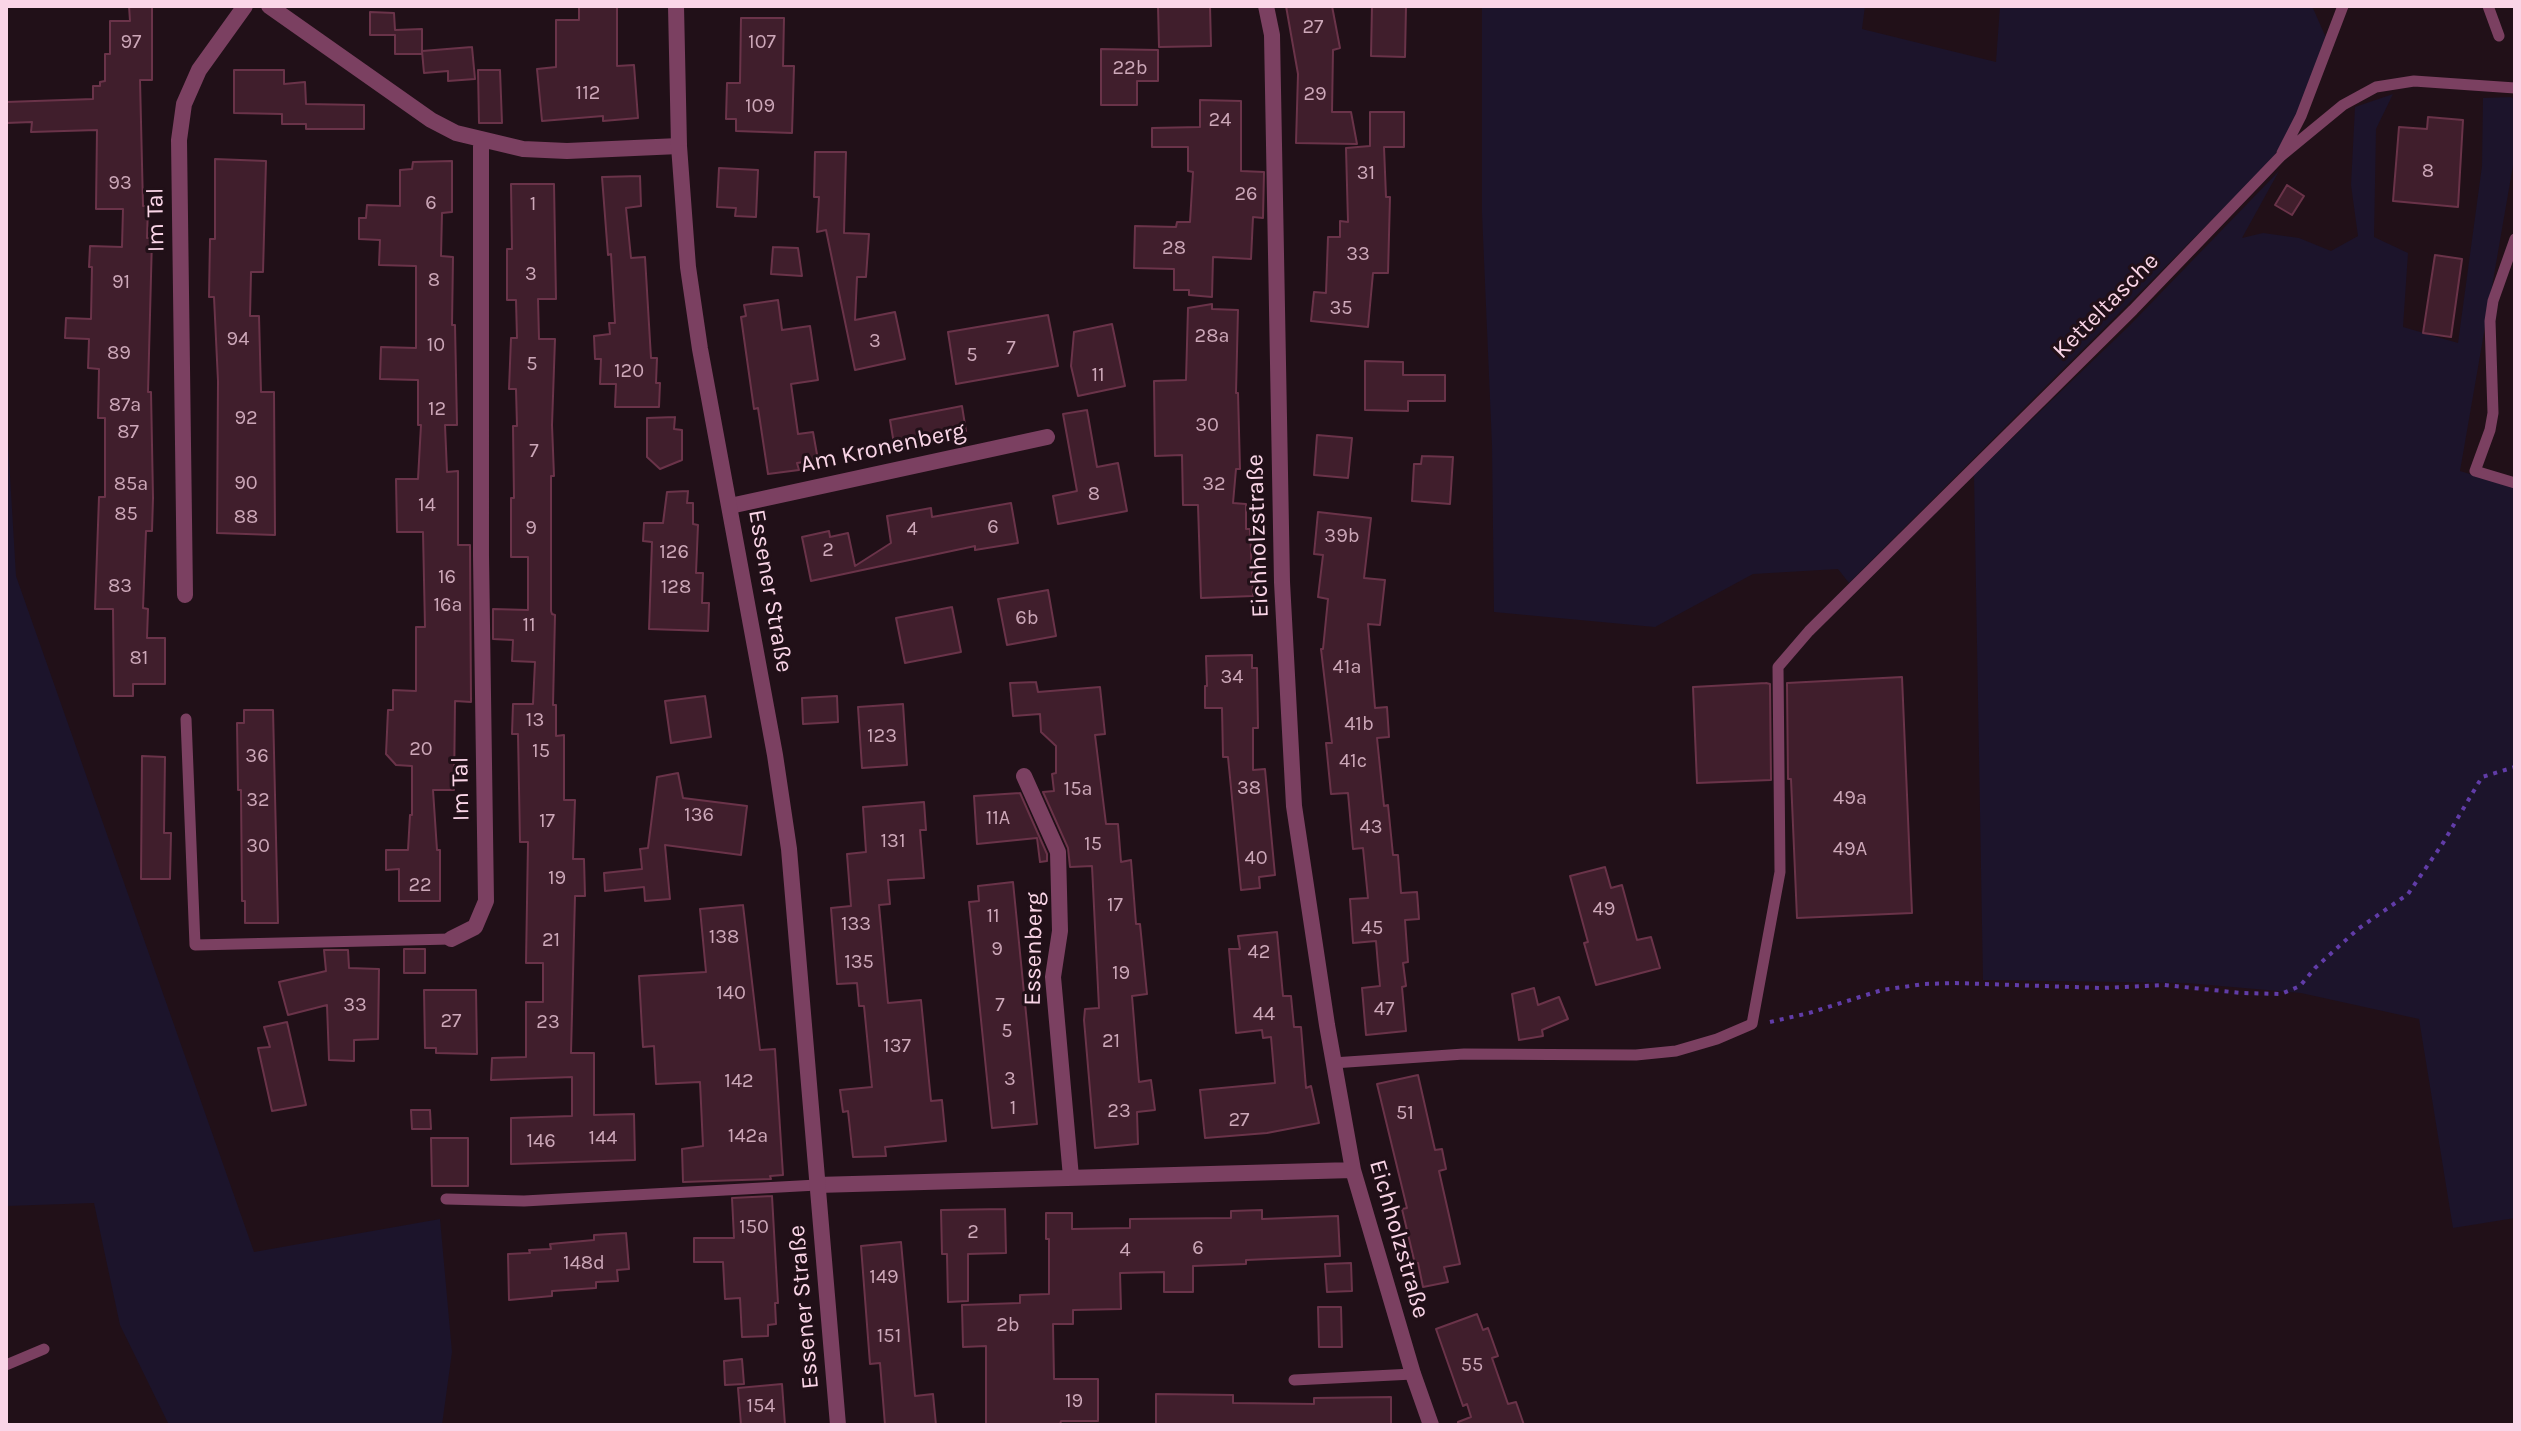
<!DOCTYPE html>
<html>
<head>
<meta charset="utf-8">
<style>
	body { margin:0 }
	#map { position:relative; width:2521px; height:1431px; overflow:hidden; background:#211018; font-family:Karla,sans-serif }
	canvas { display:block }
	.frame { position:absolute; inset:0; border:8px solid #fad5e7; pointer-events:none }
</style>
</head>
<body>
<div id="map">
<canvas width="2521" height="1431"></canvas>
<div class="frame"></div>
</div>
<script>
const context = document.querySelector('canvas').getContext('2d');
context.lineJoin = 'round';
function paint(path, color) { context.fillStyle = color; context.fill(path, 'evenodd'); }
const poly = rows => new Path2D(rows.map(r => 'M' + r).join(''));
function strokePath(path, color, width, dash) { context.strokeStyle = color; context.lineWidth = width; context.lineCap = dash ? 'butt' : 'round'; context.setLineDash(dash || []); context.stroke(path); }
function drawText(font, color, halo, rows, align = 'center') {
  context.font = font + ' Karla,sans-serif'; context.lineWidth = 6; context.setLineDash([]); context.textBaseline = 'middle'; context.strokeStyle = halo; context.fillStyle = color; for (const [text, x, y, turn = 0] of rows) {
    context.save(); context.translate(x, y); context.rotate((+turn || 0) * Math.PI / 180); context.textAlign = isNaN(turn) ? turn : align; if (halo) context.strokeText(text, 0, 0); context.fillText(text, 0, 0); context.restore();
  }
}
const green = poly([
	[1482,6,1865,6,1862,29,1996,62,2000,6,2312,6,2327,40,2293,124,2272,160,1849,583,1838,569,1753,574,1655,627,1494,612,1492,445,1482,213],
	[2393,94,2376,129,2374,237,2408,253,2403,327,2458,343,2482,166,2483,98,2511,97,2515,101,2515,154,2460,471,2515,488,2515,1218,2453,1228,2419,1019,2301,993,2187,983,1983,980,1974,475,2129,326,2279,171,2242,238,2263,233,2299,238,2331,251,2358,236,2351,185,2355,107],
	[6,409,16,576,254,1252,440,1219,452,1352,442,1425,169,1425,120,1325,94,1203,6,1206]
]);
const building = poly([
	[129,6,152,6,152,80,140,80,143,206,148,206,147,238,152,238,148,392,151,392,153,498,152,531,146,531,143,608,148,609,147,638,165,638,165,684,133,684,133,696,114,696,113,609,95,609,99,497,105,497,105,418,98,418,99,369,88,368,89,339,65,338,66,318,91,319,92,267,89,267,90,246,122,247,123,209,96,209,97,130,31,132,32,122,6,123,6,102,93,99,93,86,100,86,100,82,105,81,105,54,110,54,110,21,130,21,129,6],
	[579,6,617,6,617,66,634,65,638,118,603,121,603,116,542,121,537,69,556,67,556,20,579,20,579,6],
	[1158,6,1210,6,1211,46,1159,47,1158,6],
	[1286,6,1332,6,1340,48,1333,50,1332,112,1351,112,1357,144,1296,143,1298,74,1286,6],
	[1372,6,1406,6,1405,57,1371,56,1372,6],
	[370,12,394,13,395,30,422,29,422,54,395,54,395,35,370,35,370,12],
	[741,18,784,18,783,66,794,66,792,133,736,131,736,119,726,119,727,83,740,83,741,18],
	[472,47,475,79,448,81,448,71,424,73,422,51,472,47],
	[1101,49,1158,50,1158,81,1137,81,1137,105,1101,105,1101,49],
	[234,70,284,70,284,84,305,82,306,104,364,105,364,129,306,129,306,124,282,124,282,114,234,113,234,70],
	[478,70,500,70,502,123,479,123,478,70],
	[1200,100,1241,101,1241,171,1264,172,1263,218,1253,217,1251,259,1213,257,1212,297,1189,295,1189,290,1174,290,1174,269,1134,268,1135,226,1176,227,1177,222,1190,222,1193,172,1188,171,1188,147,1152,147,1152,128,1200,127,1200,100],
	[1370,112,1404,112,1404,147,1384,147,1386,197,1390,197,1388,273,1373,273,1368,327,1311,321,1314,292,1326,293,1328,237,1340,237,1340,221,1348,222,1346,148,1370,146,1370,112],
	[2428,117,2463,120,2458,207,2393,201,2399,127,2427,129,2428,117],
	[815,152,846,152,844,233,869,234,866,277,857,277,855,320,895,312,905,359,855,370,826,230,817,232,819,197,814,197,815,152],
	[215,159,266,161,263,272,251,272,250,316,259,316,261,392,274,392,275,535,217,533,218,381,214,297,209,297,210,239,215,239,215,159],
	[452,161,452,212,442,213,441,256,453,257,452,325,455,325,457,425,445,425,447,472,458,471,458,545,470,545,471,702,455,701,454,790,433,790,437,850,440,850,440,901,399,901,399,869,386,870,386,850,408,850,410,815,412,815,412,766,396,765,386,754,388,710,393,710,393,690,416,691,416,627,425,627,423,532,397,532,396,479,418,479,421,425,418,425,418,380,380,379,381,347,416,348,416,266,379,265,380,240,359,239,359,218,366,218,367,205,400,206,400,170,412,169,413,162,452,161],
	[719,168,758,170,756,217,735,216,736,208,717,207,719,168],
	[640,176,641,206,626,208,631,258,645,257,651,358,657,358,656,383,660,383,659,407,615,407,616,384,600,384,601,359,595,359,594,336,610,334,609,323,615,323,611,254,608,255,602,177,640,176],
	[511,184,554,184,556,299,538,299,539,339,555,339,552,425,554,476,551,476,551,611,552,614,555,615,553,705,556,705,556,736,564,735,564,800,575,800,573,859,584,859,585,896,575,896,571,1053,594,1053,594,1115,634,1114,635,1160,511,1164,511,1118,572,1116,572,1077,491,1080,492,1058,526,1057,526,1002,543,1002,543,963,526,963,528,842,520,842,518,734,512,734,513,704,533,704,535,662,512,661,513,640,493,639,493,609,528,610,528,557,511,557,511,498,514,498,513,426,517,426,516,389,509,389,511,338,517,338,516,300,507,300,507,249,512,249,511,184],
	[2287,185,2304,196,2292,215,2275,205,2287,185],
	[773,247,798,248,802,276,771,274,773,247],
	[2435,255,2462,259,2451,337,2423,333,2435,255],
	[778,300,782,330,810,326,818,380,791,384,798,434,813,432,818,460,797,463,799,470,768,474,758,408,754,409,741,317,746,316,744,305,778,300],
	[1212,304,1212,309,1238,310,1236,393,1238,393,1240,469,1236,469,1233,503,1246,504,1246,529,1250,529,1253,596,1201,598,1198,505,1183,505,1182,455,1155,456,1154,381,1186,380,1188,308,1212,304],
	[1048,315,1058,366,956,384,948,332,1048,315],
	[1112,324,1125,386,1078,396,1071,366,1074,332,1112,324],
	[1365,361,1403,362,1403,375,1445,375,1445,401,1408,401,1408,411,1365,410,1365,361],
	[962,406,966,431,894,444,890,420,962,406],
	[1087,410,1097,467,1118,463,1127,511,1058,524,1053,496,1077,491,1063,414,1087,410],
	[675,417,674,429,682,430,682,460,660,469,647,457,647,418,675,417],
	[1317,435,1352,438,1348,478,1314,475,1317,435],
	[1422,456,1453,457,1450,504,1412,501,1414,464,1421,464,1422,456],
	[688,491,687,503,693,503,693,524,698,525,696,573,703,573,702,603,709,603,708,631,649,629,652,542,643,541,644,523,663,523,667,492,688,491],
	[1011,503,1018,543,975,550,975,546,811,581,802,537,829,531,830,537,848,533,855,566,891,543,887,516,931,508,932,517,1011,503],
	[1318,512,1371,518,1364,578,1385,580,1380,625,1368,624,1375,708,1387,707,1389,737,1377,738,1384,806,1388,805,1393,855,1398,855,1401,893,1417,892,1419,919,1405,920,1408,962,1403,963,1406,986,1402,987,1406,1031,1366,1035,1362,988,1380,986,1378,965,1376,941,1353,943,1350,899,1368,898,1363,848,1353,849,1348,793,1331,794,1326,743,1332,743,1321,649,1323,649,1328,599,1318,597,1323,555,1314,554,1318,512],
	[1048,590,1056,636,1007,645,998,599,1048,590],
	[952,607,961,652,905,663,896,618,952,607],
	[1252,655,1252,668,1257,668,1258,728,1253,728,1253,770,1265,769,1275,875,1259,877,1260,888,1241,890,1228,757,1223,757,1222,708,1205,708,1205,686,1207,686,1206,656,1252,655],
	[1902,677,1912,913,1797,918,1791,779,1788,779,1787,683,1902,677],
	[1036,682,1038,692,1100,687,1105,734,1095,735,1106,824,1118,824,1121,862,1131,860,1136,924,1140,924,1147,994,1132,996,1139,1082,1151,1080,1155,1110,1137,1112,1138,1144,1095,1148,1084,1020,1085,1009,1099,1008,1092,866,1070,867,1068,848,1043,792,1054,791,1052,774,1056,773,1056,746,1041,732,1040,714,1013,716,1010,683,1036,682],
	[1766,683,1770,684,1771,780,1697,783,1693,687,1766,683],
	[705,696,711,737,671,743,665,701,705,696],
	[837,696,838,722,803,724,802,698,837,696],
	[903,704,907,765,862,768,858,707,903,704],
	[244,710,273,710,278,923,245,923,245,901,242,901,241,790,238,790,237,723,244,723,244,710],
	[142,756,165,757,164,833,171,833,170,879,141,879,142,756],
	[678,773,683,798,747,806,741,855,665,845,670,899,645,901,644,887,605,891,604,873,642,869,640,849,648,848,657,777,678,773],
	[1020,793,1047,854,1047,861,1040,862,1037,838,977,844,974,796,1020,793],
	[924,802,926,830,920,830,924,878,888,880,890,904,879,905,888,1003,921,1000,931,1101,942,1100,946,1141,885,1147,886,1156,853,1157,848,1111,843,1112,840,1090,872,1087,864,1006,859,1006,857,983,837,984,831,908,851,906,847,854,866,852,863,807,924,802],
	[1605,867,1611,888,1622,885,1637,940,1651,937,1660,968,1596,985,1584,943,1588,942,1570,876,1605,867],
	[1013,882,1037,1124,992,1128,969,902,979,901,978,886,1013,882],
	[743,905,760,1050,775,1049,783,1175,770,1176,771,1179,683,1182,682,1149,703,1146,700,1082,656,1084,654,1046,643,1047,639,976,706,972,700,909,743,905],
	[1277,932,1283,996,1291,996,1294,1027,1301,1027,1306,1088,1311,1086,1319,1123,1267,1133,1205,1138,1200,1090,1275,1083,1271,1037,1263,1038,1262,1030,1236,1033,1229,949,1240,949,1238,936,1277,932],
	[404,949,425,949,425,973,404,973,404,949],
	[324,950,348,950,349,968,379,969,378,1039,354,1040,354,1061,329,1060,327,1005,288,1015,279,982,326,971,324,950],
	[1534,988,1538,1005,1559,997,1568,1019,1542,1030,1543,1036,1519,1040,1512,994,1534,988],
	[424,990,476,990,477,1054,436,1053,436,1048,425,1048,424,990],
	[287,1022,306,1105,272,1111,258,1048,270,1047,264,1027,287,1022],
	[1418,1075,1435,1150,1442,1149,1446,1169,1439,1171,1460,1264,1444,1267,1448,1282,1423,1287,1418,1263,1415,1264,1402,1209,1407,1208,1377,1084,1418,1075],
	[411,1110,430,1110,431,1129,412,1129,411,1110],
	[431,1138,468,1138,468,1186,432,1186,431,1138],
	[772,1196,778,1303,775,1303,776,1324,768,1325,768,1336,742,1337,740,1298,725,1299,723,1262,694,1262,694,1238,734,1238,732,1198,772,1196],
	[1005,1209,1006,1253,968,1254,968,1301,948,1302,947,1254,942,1254,941,1210,1005,1209],
	[1262,1210,1262,1219,1338,1216,1340,1256,1246,1260,1246,1264,1193,1266,1193,1292,1164,1292,1164,1272,1120,1273,1121,1309,1073,1310,1073,1324,1053,1324,1054,1379,1098,1379,1098,1421,1061,1421,1060,1425,986,1425,986,1346,963,1347,962,1305,1020,1303,1020,1295,1049,1294,1049,1239,1046,1239,1046,1213,1072,1213,1072,1229,1130,1228,1130,1219,1231,1218,1231,1211,1262,1210],
	[626,1233,629,1269,617,1270,618,1281,596,1282,596,1288,552,1291,552,1296,509,1300,508,1254,530,1253,529,1250,551,1249,550,1244,594,1240,594,1235,626,1233],
	[901,1242,915,1396,933,1394,936,1425,885,1425,880,1363,870,1364,861,1246,901,1242],
	[1351,1263,1352,1291,1327,1292,1325,1264,1351,1263],
	[1318,1307,1341,1307,1342,1347,1319,1347,1318,1307],
	[1477,1314,1483,1330,1488,1328,1498,1356,1492,1358,1508,1404,1516,1402,1524,1425,1458,1425,1458,1422,1471,1417,1467,1404,1463,1406,1436,1329,1477,1314],
	[742,1359,744,1384,725,1385,724,1361,742,1359],
	[782,1384,785,1425,741,1425,738,1388,782,1384],
	[1156,1394,1233,1395,1233,1403,1314,1404,1314,1398,1391,1397,1391,1425,1156,1425,1156,1394]
]);
const path = poly([
	[1770,1022,1809,1013,1882,990,1924,984,1955,983,2102,988,2164,985,2242,993,2281,994,2300,986,2315,968,2358,929,2408,894,2443,843,2482,777,2515,767]
]);
const service = poly([
	[2488,6,2499,36],
	[2282,153,2301,116,2343,6],
	[2515,239,2493,301,2490,321,2493,413,2490,430,2475,471,2515,483],
	[186,719,195,945,451,939],
	[1333,1063,1464,1054,1636,1055,1676,1051,1717,1039,1752,1024,1780,872,1778,667,1809,631,2133,310,2281,156,2343,105,2376,87,2414,81,2515,88],
	[446,1199,524,1201,817,1185],
	[6,1365,44,1349],
	[1294,1380,1413,1374]
]);
const minor = poly([
	[269,6,431,120,456,133,523,149,567,151,679,146],
	[1266,6,1272,35,1282,582,1294,806,1327,1025,1353,1170,1413,1374,1431,1425],
	[730,506,1047,437],
	[185,595,179,140,184,104,199,70,245,6],
	[1024,776,1058,852,1060,931,1053,977,1071,1177],
	[451,939,475,927,486,901,481,556,481,140],
	[817,1185,1353,1170]
]);
const tertiary = poly([
	[676,6,679,146,688,267,700,349,775,755,789,849,838,1425]
]);
const numberNames = [
	["27",1313,27],
	["97",131,42],
	["107",762,42],
	["22b",1130,68],
	["112",588,93],
	["29",1315,94],
	["109",760,106],
	["24",1220,120],
	["8",2428,171],
	["31",1366,173],
	["93",120,183],
	["26",1246,194],
	["6",431,203],
	["1",533,204],
	["28",1174,248],
	["33",1358,254],
	["3",531,274],
	["8",434,280],
	["91",121,282],
	["35",1341,308],
	["28a",1212,336],
	["94",238,339],
	["3",875,341],
	["10",436,345],
	["7",1011,348],
	["89",119,353],
	["5",972,355],
	["5",532,364],
	["120",629,371],
	["11",1098,375],
	["87a",125,405],
	["12",437,409],
	["92",246,418],
	["30",1207,425],
	["87",128,432],
	["7",534,451],
	["90",246,483],
	["85a",131,484],
	["32",1214,484],
	["8",1094,494],
	["14",427,505],
	["85",126,514],
	["88",246,517],
	["6",993,527],
	["9",531,528],
	["4",912,529],
	["39b",1342,536],
	["2",828,550],
	["126",674,552],
	["16",447,577],
	["83",120,586],
	["128",676,587],
	["16a",448,605],
	["6b",1027,618],
	["11",529,625],
	["81",139,658],
	["41a",1347,667],
	["34",1232,677],
	["13",535,720],
	["41b",1359,724],
	["123",882,736],
	["20",421,749],
	["15",541,751],
	["36",257,756],
	["41c",1353,761],
	["38",1249,788],
	["15a",1078,789],
	["49a",1850,798],
	["32",258,800],
	["136",699,815],
	["11A",998,818],
	["17",547,821],
	["43",1371,827],
	["131",893,841],
	["15",1093,844],
	["30",258,846],
	["49A",1850,849],
	["40",1256,858],
	["19",557,878],
	["22",420,885],
	["17",1115,905],
	["49",1604,909],
	["11",993,916],
	["133",856,924],
	["45",1372,928],
	["138",724,937],
	["21",551,940],
	["9",997,949],
	["42",1259,952],
	["135",859,962],
	["19",1121,973],
	["140",731,993],
	["33",355,1005],
	["7",1000,1005],
	["47",1384,1009],
	["44",1264,1014],
	["27",451,1021],
	["23",548,1022],
	["5",1007,1031],
	["21",1111,1041],
	["137",897,1046],
	["3",1010,1079],
	["142",739,1081],
	["1",1013,1108],
	["23",1119,1111],
	["51",1405,1113],
	["27",1239,1120],
	["142a",748,1136],
	["144",603,1138],
	["146",541,1141],
	["150",754,1227],
	["2",973,1232],
	["6",1198,1248],
	["4",1125,1250],
	["148d",584,1263],
	["149",884,1277],
	["2b",1008,1325],
	["151",889,1336],
	["55",1472,1365],
	["19",1074,1401],
	["154",761,1406]
];
const streetNames = [
	["Im Tal",156,220,-91],
	["Ketteltasche",2106,306,-45],
	["Am Kronenberg",883,448,-12],
	["Eichholzstraße",1258,536,-92],
	["Essener Straße",770,591,80],
	["Im Tal",461,789,-91],
	["Essenberg",1034,949,-89],
	["Eichholzstraße",1399,1239,74],
	["Essener Straße",804,1307,-95]
];
paint(green, '#1c142b');
paint(building, '#401e2c');
strokePath(building, '#6a3349', 2);
strokePath(path, '#613ca8', 4, [4, 6]);
strokePath(service, '#7b4061', 11);
strokePath(minor, '#7b4061', 16);
strokePath(tertiary, '#7b4061', 16);
drawText('20px', '#cca7b8', null, numberNames);
drawText('24px', '#fad5e7', '#211018', streetNames);
</script>
</body>
</html>
